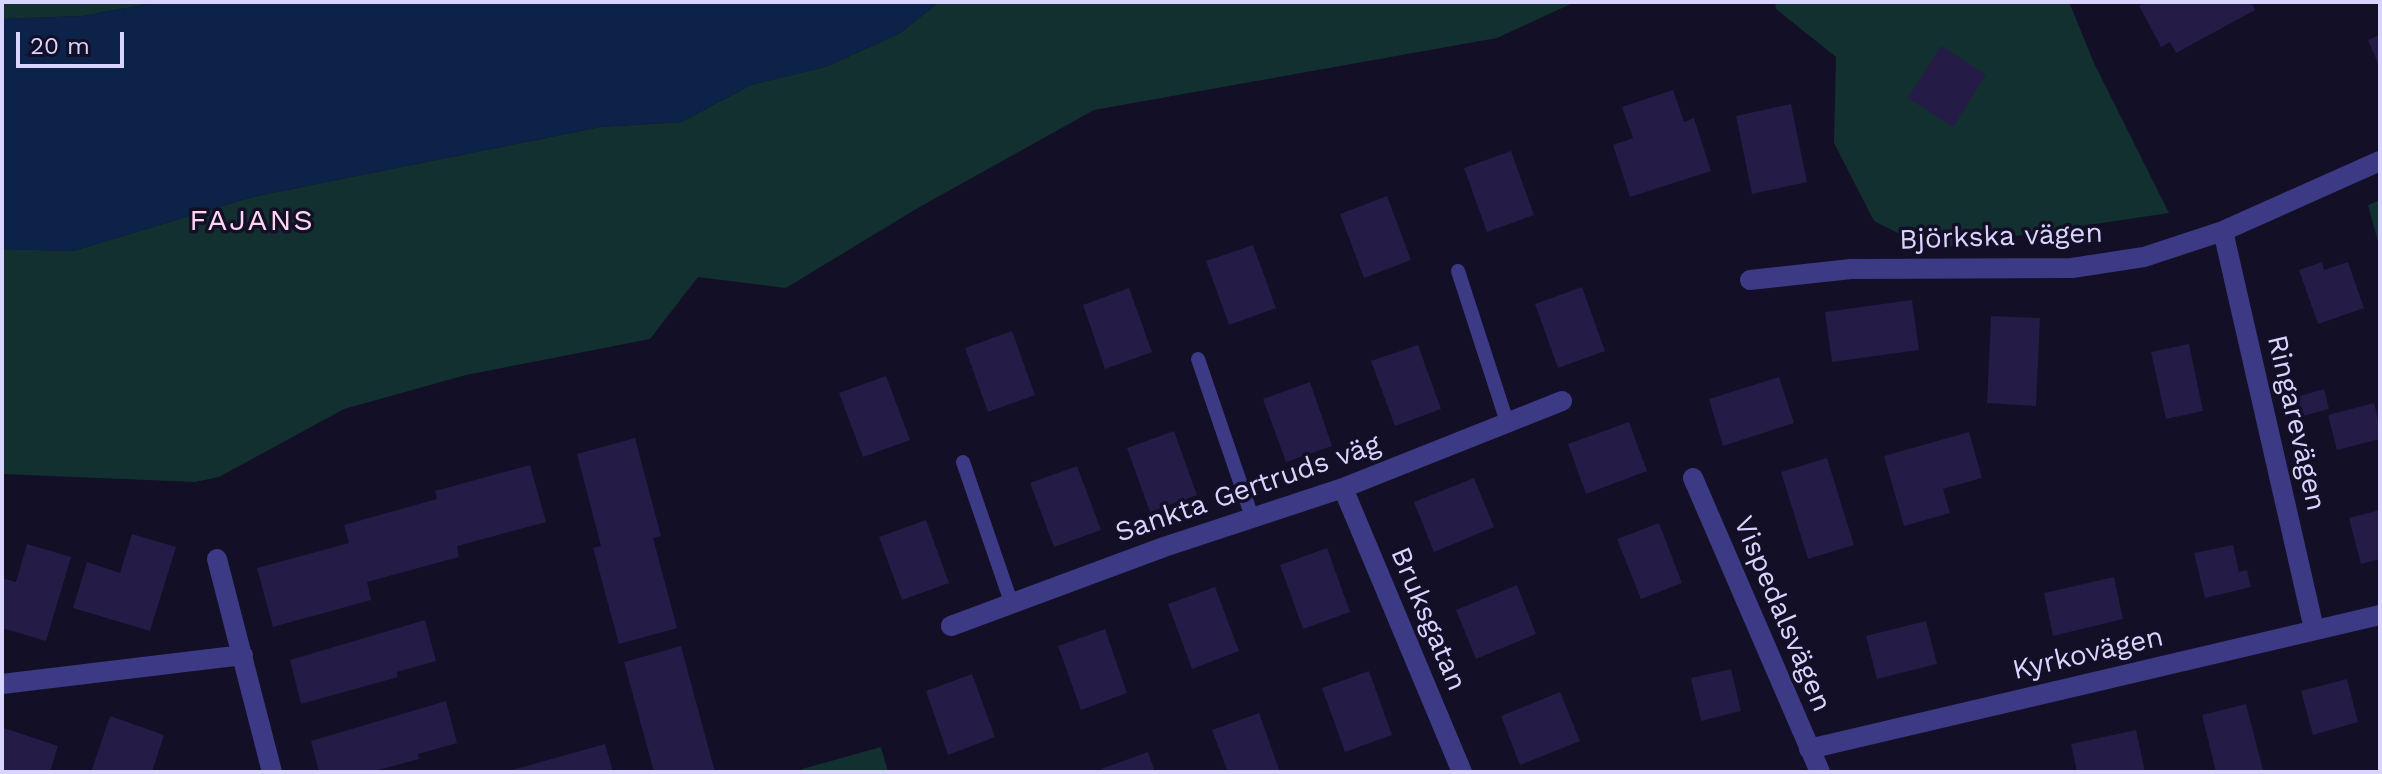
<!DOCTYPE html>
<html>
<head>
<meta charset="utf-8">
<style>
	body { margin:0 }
	#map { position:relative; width:2382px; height:774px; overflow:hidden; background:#130f26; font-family:"Work Sans",sans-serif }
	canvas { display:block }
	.frame { position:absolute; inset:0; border:4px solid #d9d4ff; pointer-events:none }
	.scale { position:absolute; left:16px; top:32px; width:108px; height:36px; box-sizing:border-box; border:4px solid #d9d4ff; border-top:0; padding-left:10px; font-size:24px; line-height:28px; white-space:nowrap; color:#d9d4ff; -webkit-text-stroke:6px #130f26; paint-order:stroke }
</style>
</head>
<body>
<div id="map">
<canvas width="2382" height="774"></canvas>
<div class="frame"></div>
<div class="scale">20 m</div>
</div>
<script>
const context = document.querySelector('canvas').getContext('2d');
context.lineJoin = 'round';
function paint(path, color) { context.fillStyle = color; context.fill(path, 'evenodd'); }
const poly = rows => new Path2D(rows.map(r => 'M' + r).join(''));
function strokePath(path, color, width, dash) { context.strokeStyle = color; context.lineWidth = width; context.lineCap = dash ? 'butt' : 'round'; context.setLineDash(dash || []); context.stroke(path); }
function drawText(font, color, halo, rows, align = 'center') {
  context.font = font + ' "Work Sans",sans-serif'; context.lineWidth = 7; context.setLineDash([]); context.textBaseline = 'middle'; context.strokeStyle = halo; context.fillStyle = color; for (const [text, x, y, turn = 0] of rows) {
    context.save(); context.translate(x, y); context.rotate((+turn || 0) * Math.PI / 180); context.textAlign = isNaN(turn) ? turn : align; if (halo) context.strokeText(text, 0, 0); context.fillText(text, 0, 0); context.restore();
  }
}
const green = poly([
	[2,2,159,2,83,16,2,19],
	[939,2,1575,2,1497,38,1094,110,916,209,786,288,698,277,650,339,466,375,344,409,219,477,195,482,2,474,2,249,73,251,252,197,600,127,681,122,751,85,828,66,900,33],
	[1775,2,2069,2,2094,63,2169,213,1929,249,1874,221,1834,143,1836,57,1776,9],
	[2380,200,2380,249,2368,205],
	[881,747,888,772,803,772,802,769]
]);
const water = poly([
	[159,2,939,2,900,33,828,66,751,85,681,122,600,127,252,197,73,251,2,249,2,19,83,16]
]);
const building = poly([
	[2147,2,2251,2,2255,10,2176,53,2170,42,2161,47,2139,6],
	[2380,35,2380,68,2368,40],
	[1941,46,1986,75,1953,127,1908,98],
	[1673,90,1684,122,1694,118,1711,171,1630,197,1613,145,1633,138,1622,107],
	[1791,104,1807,182,1752,194,1736,116],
	[1511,151,1534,215,1487,232,1464,168],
	[1387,196,1411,260,1364,278,1340,214],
	[1253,245,1276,308,1229,325,1206,261],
	[2322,262,2324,270,2348,262,2364,308,2318,324,2299,270],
	[1582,287,1605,351,1558,368,1535,304],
	[1129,288,1152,352,1105,369,1083,305],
	[1912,300,1919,350,1832,362,1825,312],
	[1991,316,2040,318,2036,406,1987,403],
	[1012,331,1035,395,988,412,965,348],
	[2189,344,2203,411,2166,419,2151,352],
	[1418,345,1441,409,1395,426,1371,361],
	[886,376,910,440,863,457,839,393],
	[1779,377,1794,423,1723,446,1709,399],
	[1310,382,1332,446,1286,462,1263,399],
	[2324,389,2329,409,2295,418,2290,399],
	[2374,403,2380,427,2380,439,2337,450,2328,415],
	[1629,422,1647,471,1586,494,1568,444],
	[1174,431,1197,495,1150,512,1127,448],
	[1969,432,1982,478,1943,489,1950,513,1904,526,1884,456],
	[635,438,661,536,653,538,677,628,619,644,593,548,601,546,577,454],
	[1827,458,1854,545,1808,559,1781,472],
	[530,465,546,522,457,546,459,557,367,582,371,600,273,627,257,568,349,543,344,525,437,499,435,491],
	[1077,466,1101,530,1054,547,1030,483],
	[1474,478,1494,527,1434,552,1414,502],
	[2380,510,2380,559,2361,564,2349,518],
	[926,520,949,583,902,600,879,537],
	[1659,523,1682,583,1641,599,1617,539],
	[132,534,176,547,150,631,73,608,87,562,120,573],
	[27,544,71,557,46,641,2,628,2,578,16,582],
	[2233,545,2239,572,2247,570,2251,587,2205,598,2194,553],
	[1327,548,1350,612,1303,629,1280,565],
	[2114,577,2123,619,2053,636,2044,593],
	[1517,585,1536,634,1476,659,1456,610],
	[1215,587,1239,651,1192,669,1168,604],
	[425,620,436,661,397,672,398,677,301,704,290,660],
	[1926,621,1937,664,1877,679,1866,636],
	[1105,629,1127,693,1081,710,1058,646],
	[681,646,715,772,654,772,624,662],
	[1731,669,1741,711,1701,721,1691,678],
	[1369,671,1392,735,1345,752,1322,688],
	[972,674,995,737,948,755,926,691],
	[2347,679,2358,722,2313,735,2301,691],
	[1560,692,1580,741,1520,765,1501,716],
	[446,701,457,743,418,754,419,759,371,772,319,772,311,741],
	[2246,704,2263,770,2216,772,2202,715],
	[1259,713,1280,772,1228,772,1212,730],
	[110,716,164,735,152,772,91,772],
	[4,728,58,746,50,772,2,772],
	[2136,730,2145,772,2077,772,2071,744],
	[605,744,613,772,513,772,512,770],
	[1148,752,1155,772,1102,772,1101,769]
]);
const service = poly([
	[1458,271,1507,422],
	[1198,359,1252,517],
	[963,462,1011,602]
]);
const minor = poly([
	[2223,231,2314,629],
	[1750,280,1851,269,2072,268,2144,257,2223,231,2380,161],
	[1693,478,1820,772],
	[1343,488,1462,772],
	[217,559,272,772],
	[951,626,1164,547,1343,488,1562,401],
	[2,684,243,655],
	[1809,749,2380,615]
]);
const streetNames = [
	["Björkska vägen",2001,237,-2],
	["Ringarevägen",2296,423,77],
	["Sankta Gertruds väg",1248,489,-19],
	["Vispedalsvägen",1782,614,67],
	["Bruksgatan",1428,619,67],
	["Kyrkovägen",2088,654,-13]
];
const neighbourhoodNames = [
	["FAJANS",252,221]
];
paint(green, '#12302f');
paint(water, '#0c2248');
paint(building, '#241b47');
strokePath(service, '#3d3a85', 14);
strokePath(minor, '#3d3a85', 20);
drawText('28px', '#d9d4ff', '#130f26', streetNames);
context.letterSpacing = '2px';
drawText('30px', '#ffd6f0', '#130f26', neighbourhoodNames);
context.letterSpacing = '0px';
</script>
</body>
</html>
